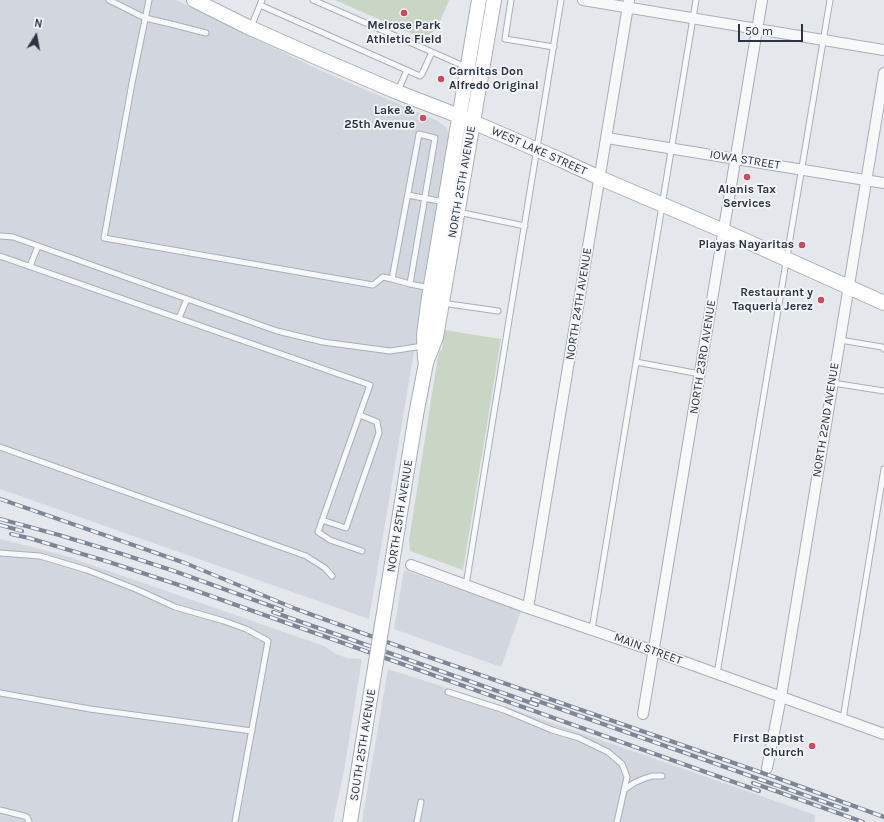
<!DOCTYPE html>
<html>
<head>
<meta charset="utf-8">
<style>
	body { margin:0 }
	#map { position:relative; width:884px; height:822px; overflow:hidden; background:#e4e7ec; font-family:Karla,sans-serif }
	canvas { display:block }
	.north { position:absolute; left:16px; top:16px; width:40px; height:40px; -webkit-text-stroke:3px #f4f6f9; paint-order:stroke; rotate:11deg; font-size:11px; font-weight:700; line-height:16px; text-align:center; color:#2b3445 }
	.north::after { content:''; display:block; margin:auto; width:14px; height:18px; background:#2b3445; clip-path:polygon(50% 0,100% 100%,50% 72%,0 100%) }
	.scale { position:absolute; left:738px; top:24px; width:65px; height:18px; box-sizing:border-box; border:2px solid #2b3445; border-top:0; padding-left:5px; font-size:12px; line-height:14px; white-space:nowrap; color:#2b3445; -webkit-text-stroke:3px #f4f6f9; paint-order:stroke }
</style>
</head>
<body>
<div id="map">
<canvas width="884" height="822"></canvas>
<div class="north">N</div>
<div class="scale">50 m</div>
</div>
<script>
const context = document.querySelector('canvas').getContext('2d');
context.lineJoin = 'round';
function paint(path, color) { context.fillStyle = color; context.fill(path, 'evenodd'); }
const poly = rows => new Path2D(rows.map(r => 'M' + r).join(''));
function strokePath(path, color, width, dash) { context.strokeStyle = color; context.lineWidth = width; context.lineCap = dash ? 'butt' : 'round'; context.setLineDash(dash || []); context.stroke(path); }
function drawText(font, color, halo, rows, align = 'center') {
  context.font = font + ' Karla,sans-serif'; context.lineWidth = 3.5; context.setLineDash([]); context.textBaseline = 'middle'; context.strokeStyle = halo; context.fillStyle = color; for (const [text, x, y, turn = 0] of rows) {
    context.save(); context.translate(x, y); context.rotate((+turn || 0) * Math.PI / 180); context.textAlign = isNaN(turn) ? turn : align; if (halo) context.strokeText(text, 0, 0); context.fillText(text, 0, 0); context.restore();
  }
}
const built = poly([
	[0,0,176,0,317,69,436,120,446,127,450,138,369,619,0,489],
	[0,539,63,555,324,646,334,653,347,658,362,659,344,771,333,822,0,822],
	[404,570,521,611,501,667,394,629],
	[388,669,507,707,815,815,814,822,362,822]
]);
const green = poly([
	[335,0,449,0,438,26,434,31,430,34,423,36,417,36],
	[444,330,501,339,463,570,410,551,409,540,439,350,442,350]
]);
const lane = poly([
	[109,0,145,18,171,24,206,33],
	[149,0,132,83,104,238,373,285,383,277,392,279],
	[313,0,432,52],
	[511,0,505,39,554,47],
	[260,5,420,76,422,74,432,52,466,67],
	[251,27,262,0],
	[398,91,407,70],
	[408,195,444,202],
	[458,212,525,226],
	[0,236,13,237,277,331,323,342,390,351,423,346],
	[0,256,370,385,318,532,330,540,362,551],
	[30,266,38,246],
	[410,284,392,279,419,134,435,138,410,284,430,288],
	[442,303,498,311],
	[179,318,187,299],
	[840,340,882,347,884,349],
	[636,362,700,374],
	[833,383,884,391],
	[0,447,306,556,325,568,332,576],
	[322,520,346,528,379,433,377,422,360,415],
	[0,553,40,556,87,570,138,590,175,607,224,621,246,629,268,641,235,822],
	[466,585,561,0],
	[592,629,696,0],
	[717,674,830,0],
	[448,692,504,710,552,730,579,738,608,752,622,764,627,777,617,822],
	[0,693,90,709,252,731],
	[843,719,884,469],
	[624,790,634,783,643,779,652,776,662,776],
	[0,810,24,816,27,817,29,822],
	[417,822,421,802]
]);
const street = poly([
	[583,0,884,50],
	[607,138,884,183],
	[411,565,528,608,654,651,884,734],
	[528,608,629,0],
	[643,714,762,0],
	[767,768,781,697,884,73]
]);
const secondary = poly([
	[194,0,246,26,318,58,397,92,459,116,561,160,600,178,724,231,884,303],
	[425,359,424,335,429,297,479,0],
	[416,415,426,363,436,337,494,0],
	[350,822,375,668]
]);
const rail = poly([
	[0,499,185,563,296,609,423,655,777,778,884,817],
	[0,519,59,535,122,554,174,571,282,610],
	[0,525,22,531],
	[11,534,29,538,109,562,194,590,759,791],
	[273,612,537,705],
	[532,699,847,810],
	[753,783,863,822]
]);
const secondaryBridge = poly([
	[375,668,416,415]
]);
const markers = [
	[404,13,4,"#d1495b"],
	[441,79,4,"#d1495b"],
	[423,118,4,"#d1495b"],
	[747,177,4,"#d1495b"],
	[802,245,4,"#d1495b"],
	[821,300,4,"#d1495b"],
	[812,746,4,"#d1495b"]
];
const poiNames = [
	["Melrose Park",404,26,"center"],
	["Athletic Field",404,40,"center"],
	["Carnitas Don",449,72,"left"],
	["Alfredo Original",449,86,"left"],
	["Lake &",415,111],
	["25th Avenue",415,125],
	["Alanis Tax",747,190,"center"],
	["Services",747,204,"center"],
	["Playas Nayaritas",794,245],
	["Restaurant y",813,293],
	["Taqueria Jerez",813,307],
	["First Baptist",804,739],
	["Church",804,753]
];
const streetNames = [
	["WEST LAKE STREET",539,151,24],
	["IOWA STREET",745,160,9],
	["NORTH 25TH AVENUE",462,182,-80],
	["NORTH 24TH AVENUE",579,304,-81],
	["NORTH 23RD AVENUE",703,357,-81],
	["NORTH 22ND AVENUE",826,420,-81],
	["NORTH 25TH AVENUE",400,516,-81],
	["MAIN STREET",648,649,20],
	["SOUTH 25TH AVENUE",363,745,-81]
];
paint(built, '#d2d6de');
paint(green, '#c9d6c5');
strokePath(lane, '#a9aeb7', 7);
strokePath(street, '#a9aeb7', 12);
strokePath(secondary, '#a9aeb7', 16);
strokePath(lane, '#f7f8fa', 5);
strokePath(street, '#f7f8fa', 10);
strokePath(secondary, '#fff', 14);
strokePath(rail, '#7d8696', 4);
strokePath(rail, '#f4f6f9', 2.5, [8]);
strokePath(secondaryBridge, '#a9aeb7', 16, []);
strokePath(secondaryBridge, '#fff', 14);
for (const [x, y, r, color] of markers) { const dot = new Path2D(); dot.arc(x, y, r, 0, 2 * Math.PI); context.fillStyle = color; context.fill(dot); strokePath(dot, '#f4f6f9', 1.5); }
drawText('bold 12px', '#2b3445', '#f4f6f9', poiNames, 'right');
drawText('12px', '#2b3445', '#f4f6f9', streetNames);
</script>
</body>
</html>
